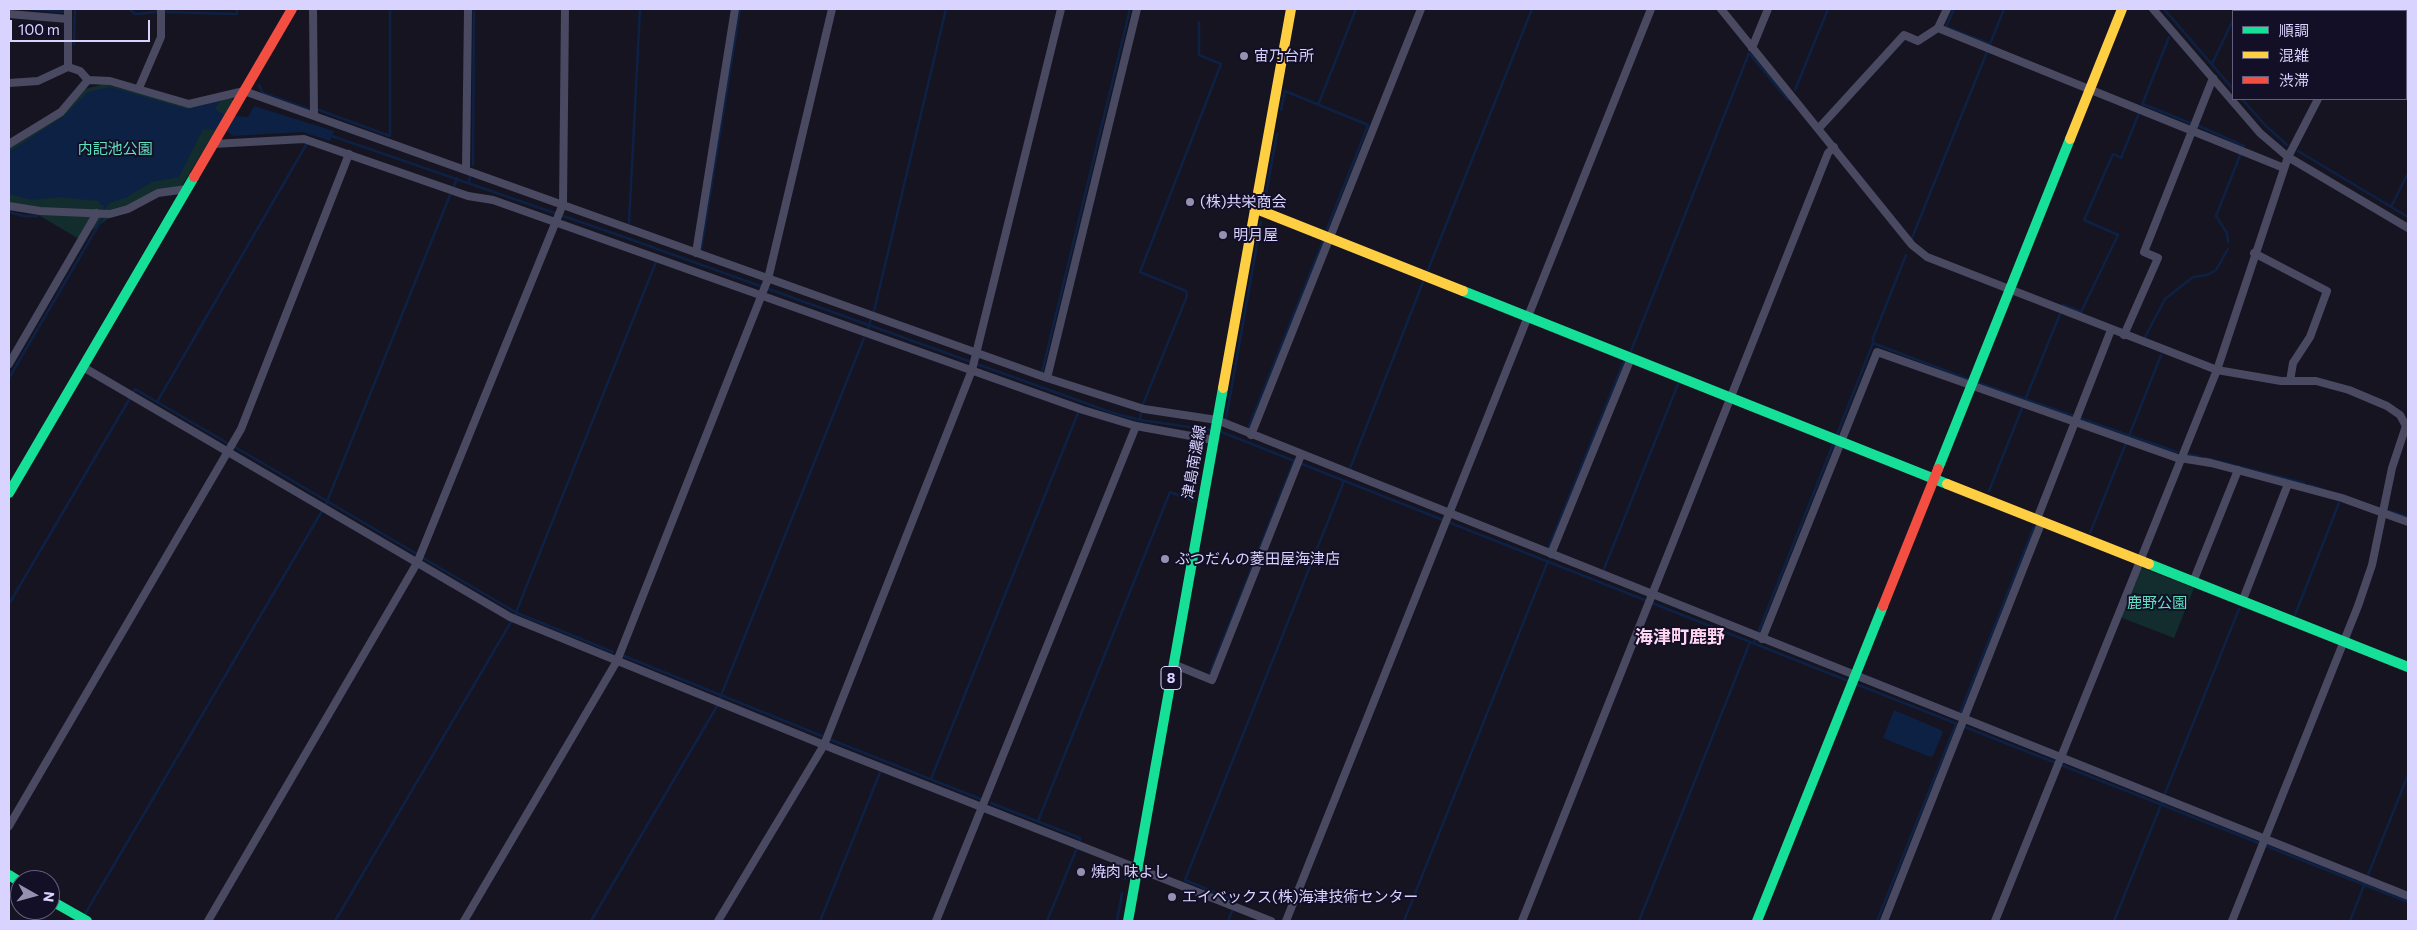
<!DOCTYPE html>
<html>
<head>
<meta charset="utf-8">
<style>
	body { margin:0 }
	#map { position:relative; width:2417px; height:930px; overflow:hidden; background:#161421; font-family:Commissioner,"Noto Sans JP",sans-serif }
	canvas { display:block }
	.frame { position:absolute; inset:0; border:10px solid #d9d4ff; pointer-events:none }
	.legend { position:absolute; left:2232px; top:10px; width:175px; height:90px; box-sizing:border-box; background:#130f26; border:1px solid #625e7d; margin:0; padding:6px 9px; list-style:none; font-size:15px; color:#d9d4ff }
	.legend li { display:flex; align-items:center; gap:10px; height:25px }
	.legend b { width:25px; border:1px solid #625e7d }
	.north { position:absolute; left:10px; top:870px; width:50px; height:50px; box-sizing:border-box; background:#130f26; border:1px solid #625e7d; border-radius:50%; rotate:97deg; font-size:14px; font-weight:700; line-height:20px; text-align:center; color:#d9d4ff }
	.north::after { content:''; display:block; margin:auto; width:18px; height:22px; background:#9591b1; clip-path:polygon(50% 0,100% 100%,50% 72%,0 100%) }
	.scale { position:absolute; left:10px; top:20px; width:140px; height:22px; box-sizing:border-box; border:2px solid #d9d4ff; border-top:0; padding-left:6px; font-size:15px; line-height:18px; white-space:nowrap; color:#d9d4ff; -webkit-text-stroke:4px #130f26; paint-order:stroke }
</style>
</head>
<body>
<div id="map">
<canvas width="2417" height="930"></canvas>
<div class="frame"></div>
<ul class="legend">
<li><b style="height:6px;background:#16e098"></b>順調</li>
<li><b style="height:6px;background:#ffcf43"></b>混雑</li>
<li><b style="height:6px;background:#f24e42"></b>渋滞</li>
</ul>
<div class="north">N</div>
<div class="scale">100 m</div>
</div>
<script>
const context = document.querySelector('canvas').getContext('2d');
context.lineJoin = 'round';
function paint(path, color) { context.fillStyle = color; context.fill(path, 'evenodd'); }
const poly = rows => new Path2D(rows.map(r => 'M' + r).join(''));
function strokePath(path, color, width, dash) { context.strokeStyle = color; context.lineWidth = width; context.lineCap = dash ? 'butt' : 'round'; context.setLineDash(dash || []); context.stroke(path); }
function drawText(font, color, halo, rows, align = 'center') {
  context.font = font + ' Commissioner,"Noto Sans JP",sans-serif'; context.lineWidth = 4; context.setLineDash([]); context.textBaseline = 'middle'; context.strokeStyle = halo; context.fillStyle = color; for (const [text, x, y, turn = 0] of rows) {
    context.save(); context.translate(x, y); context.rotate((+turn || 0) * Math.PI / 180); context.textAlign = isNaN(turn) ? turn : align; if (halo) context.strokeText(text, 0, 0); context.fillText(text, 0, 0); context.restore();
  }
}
const green = poly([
	[104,84,189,106,231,97,233,101,177,194,160,196,111,217,79,239,23,206,9,202,9,148,25,139,85,89],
	[2140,567,2194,588,2174,638,2120,617]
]);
const water = poly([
	[110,87,187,109,221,100,215,109,225,115,248,117,254,106,334,131,330,141,303,132,233,136,227,131,203,129,179,177,152,182,125,198,109,203,108,206,101,205,99,201,57,197,32,200,9,194,9,152,64,116,88,92],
	[1894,710,1941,730,1943,732,1933,756,1930,757,1883,738]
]);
const stream = poly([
	[31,9,64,12],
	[129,9,135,14,157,12],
	[1954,9,1946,27,1990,44,2004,9],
	[2164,9,2233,89],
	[2238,11,2239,9],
	[165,12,237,14,237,9],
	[74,44,75,9],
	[2212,64,2233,20],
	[259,85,263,93,308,109],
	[1795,90,1828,9],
	[2242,99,2265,125,2287,145],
	[2143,104,2190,123],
	[1318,105,1356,9],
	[2142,105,2169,37],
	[319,110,390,136,390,9],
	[1281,110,1285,91,1368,125,1327,229],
	[2199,126,2244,146],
	[329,135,624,237,1113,413,1140,420,1211,430],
	[2298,151,2408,217],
	[473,165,474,9],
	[469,182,470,177],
	[454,186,457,178],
	[1266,194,1277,134],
	[2391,207,2408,173],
	[9,212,24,216,37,216],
	[629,223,640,9],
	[1912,238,1987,52],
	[2228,242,2227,233,2216,216,2241,153],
	[701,250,740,9],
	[1428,270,1532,9],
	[2062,307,2063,305,2081,312,2118,235,2084,220,2113,154,2121,158,2139,113],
	[874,311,946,9],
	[868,329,871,319],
	[2144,339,2165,299,2193,277,2207,275,2216,270,2228,249],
	[1873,343,1873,338,1906,255],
	[1631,351,1749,53,1788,100],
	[1042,372,1130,9],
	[9,378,102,219,106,202],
	[1976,382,2177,452],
	[134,391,135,389,229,444],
	[2025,400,2060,314],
	[157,402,306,145],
	[1143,404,1187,296,1186,291,1140,272,1221,64,1199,55,1199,22],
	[1226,419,1261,222],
	[1140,420,1141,413],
	[1248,429,1323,241],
	[1219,431,1851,682],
	[2129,436,2161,355],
	[1836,437,1873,343,1970,380],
	[235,447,417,554],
	[2187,454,2198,456],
	[2205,458,2304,483],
	[1349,471,1423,282],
	[2309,485,2325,490],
	[1989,491,2022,408],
	[326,504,450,195],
	[2389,511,2408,517],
	[2090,533,2126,443],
	[1548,549,1624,361],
	[423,558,517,613,613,652],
	[1604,569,1678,384],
	[9,604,130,398],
	[515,615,656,262],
	[2295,615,2339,503],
	[1754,643,1834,442],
	[624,656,822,736],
	[1210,673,1294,461],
	[1856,684,2408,902],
	[720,698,864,338],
	[1960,713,2034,527],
	[829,739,983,800],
	[931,779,1078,413],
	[2164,796,2239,609],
	[991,803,1080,838,1080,840],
	[1038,821,1170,492,1193,501],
	[2368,875,2408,775],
	[1125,879,1126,870],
	[1236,901,1185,880,1344,481],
	[85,914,322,511],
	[335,921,511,622],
	[591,921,717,706],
	[820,921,881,770],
	[1047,921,1077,848],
	[1117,921,1122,893],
	[1228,921,1233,909],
	[1404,921,1548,561],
	[1639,921,1750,642],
	[1877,921,1956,724],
	[2114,921,2163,800],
	[2350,921,2365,883]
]);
const street = poly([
	[313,9,314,115],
	[1721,9,1912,245,1927,257,2217,370,2281,381,2316,381,2349,390,2387,406,2400,415,2406,426,2392,468,2372,565,2358,606,2232,921],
	[1947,9,1938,28,2284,168],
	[2153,9,2260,133,2288,157,2408,228],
	[2363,11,2364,9],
	[9,14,68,19,68,67,80,71,88,80,110,81,189,104,244,91,1047,378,1144,409,1217,420,2408,896],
	[68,19,68,9],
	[1752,48,1768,9],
	[9,83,38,81,68,67],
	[139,88,161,37,161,9],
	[1819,128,1904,35,1918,41,1938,28],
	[9,144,61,112,88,80],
	[213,144,304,139,468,196,493,200,555,222,1083,410,1136,426,1213,440],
	[466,170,468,9],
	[9,206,40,211,110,214,128,209,158,193,187,189],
	[696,253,735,9],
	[2254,253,2327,291,2310,337,2293,363,2290,381],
	[2124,335,2158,258,2144,252,2213,78],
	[9,364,97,213],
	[83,367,510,617,824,745,1271,921],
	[1047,378,1137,9],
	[1251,435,1421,9],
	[2180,458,2211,463,2342,498,2408,522],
	[2037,519,2111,330],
	[1551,554,1631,358],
	[2193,582,2238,470],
	[2242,602,2288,484],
	[1762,639,1877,352,2180,459],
	[1173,664,1212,680,1301,455],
	[9,826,241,429,349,154],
	[208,921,417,563,563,204,565,9],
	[464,921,617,661,768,279,832,9],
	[718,921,824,745,972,370,1061,9],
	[936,921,1136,426],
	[1286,921,1651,9],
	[1522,921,1828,153,1834,147],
	[1884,921,2042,521],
	[1995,921,2217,370,2288,157,2318,99]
]);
const fast = poly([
	[1463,291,1947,484],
	[1938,469,2070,139],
	[9,493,194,177],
	[2149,564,2408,667],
	[9,875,20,882],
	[50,900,87,921],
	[1128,921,1223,388],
	[1757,921,1883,606]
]);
const slow = poly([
	[2070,139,2122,9],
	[1254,208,1463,291],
	[1223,388,1291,9],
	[1947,484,2149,564]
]);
const jam = poly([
	[194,177,292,9],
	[1883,606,1938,469]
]);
const markers = [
	[1244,56,5,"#9591b1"],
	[1190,202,5,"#9591b1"],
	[1223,235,5,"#9591b1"],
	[1165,559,5,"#9591b1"],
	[1081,872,5,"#9591b1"],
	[1172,897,5,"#9591b1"]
];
const shields = [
	[1171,678,20]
];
const shieldNames = [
	["8",1171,678]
];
const poiNames = [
	["宙乃台所",1254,56],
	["(株)共栄商会",1200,202],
	["明月屋",1233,235],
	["ぶつだんの菱田屋海津店",1175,559],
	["焼肉 味よし",1091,872],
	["エイベックス(株)海津技術センター",1182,897]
];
const parkNames = [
	["内記池公園",115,149],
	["鹿野公園",2157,603]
];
const streetNames = [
	["津島南濃線",1194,462,-80]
];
const quarterNames = [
	["海津町鹿野",1680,637]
];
paint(green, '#132c2d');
paint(water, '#0d2144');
strokePath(stream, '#0d2144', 2.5);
strokePath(street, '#4a4962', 8);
strokePath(fast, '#16e098', 10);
strokePath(slow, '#ffcf43', 10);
strokePath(jam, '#f24e42', 10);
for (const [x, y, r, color] of markers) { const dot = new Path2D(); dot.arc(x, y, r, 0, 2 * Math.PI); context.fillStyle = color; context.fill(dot); strokePath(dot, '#130f26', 2); }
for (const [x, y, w] of shields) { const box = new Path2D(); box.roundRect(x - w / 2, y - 11.5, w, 23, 4); context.fillStyle = '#130f26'; context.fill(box); strokePath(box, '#d9d4ff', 1); }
drawText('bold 14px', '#d9d4ff', null, shieldNames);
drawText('15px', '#d9d4ff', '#130f26', poiNames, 'left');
drawText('15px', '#5fe0c0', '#130f26', parkNames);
drawText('15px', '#d9d4ff', '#130f26', streetNames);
drawText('bold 18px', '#ffd6f0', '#130f26', quarterNames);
</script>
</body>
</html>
